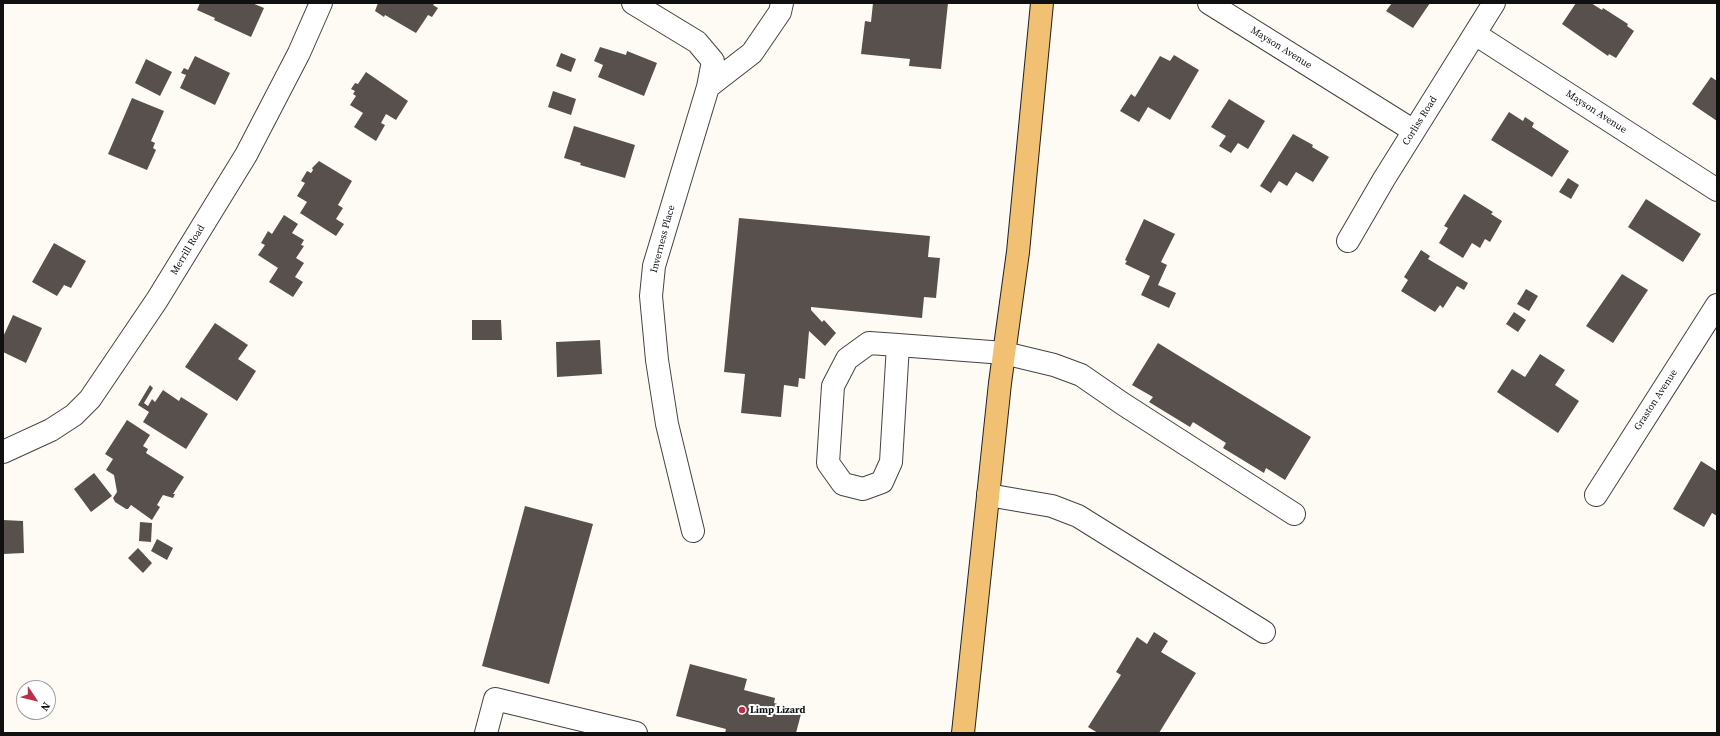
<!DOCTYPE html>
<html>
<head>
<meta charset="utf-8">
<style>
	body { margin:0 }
	#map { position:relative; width:1720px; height:736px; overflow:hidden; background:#fefbf4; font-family:"Source Serif 4",serif }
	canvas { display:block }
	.frame { position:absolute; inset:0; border:4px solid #101010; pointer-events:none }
	.north { position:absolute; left:16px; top:680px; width:40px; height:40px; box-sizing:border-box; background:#fff; border:1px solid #9f9f9f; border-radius:50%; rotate:125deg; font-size:11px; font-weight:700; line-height:16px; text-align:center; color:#101010 }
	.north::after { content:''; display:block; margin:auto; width:14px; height:18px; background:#ba2f49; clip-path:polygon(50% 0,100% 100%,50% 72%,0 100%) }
</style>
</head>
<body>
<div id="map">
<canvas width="1720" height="736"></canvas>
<div class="frame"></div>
<div class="north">N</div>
</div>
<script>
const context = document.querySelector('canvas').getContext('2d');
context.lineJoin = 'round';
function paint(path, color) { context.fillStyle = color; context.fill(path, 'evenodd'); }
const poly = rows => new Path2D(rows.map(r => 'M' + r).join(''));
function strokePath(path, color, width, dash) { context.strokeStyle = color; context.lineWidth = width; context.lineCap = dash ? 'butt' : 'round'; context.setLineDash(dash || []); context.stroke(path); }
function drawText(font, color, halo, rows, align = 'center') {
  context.font = font + ' "Source Serif 4",serif'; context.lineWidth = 4; context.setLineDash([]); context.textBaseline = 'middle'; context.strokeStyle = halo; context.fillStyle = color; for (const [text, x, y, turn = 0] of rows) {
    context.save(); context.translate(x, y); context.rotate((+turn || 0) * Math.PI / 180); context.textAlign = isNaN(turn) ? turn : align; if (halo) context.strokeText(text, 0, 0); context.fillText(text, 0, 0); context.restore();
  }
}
const building = poly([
	[200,3,252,3,264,8,251,37,214,20,215,18,197,10],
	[378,3,435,3,433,5,438,8,432,17,428,15,416,33,385,15,384,17,375,11],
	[873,3,948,3,941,69,909,66,910,59,861,54,865,21,871,22],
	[1392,3,1430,3,1413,28,1386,11],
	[1576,3,1591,3,1602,10,1603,8,1628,24,1627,26,1634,31,1616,58,1609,54,1608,56,1562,24],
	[600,47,626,55,627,51,657,63,644,96,598,77,603,65,594,61],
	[561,53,576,59,571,72,556,66],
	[1174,55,1199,70,1170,120,1148,107,1139,122,1120,111,1131,94,1135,97,1160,56,1170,61],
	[195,56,230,73,215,105,180,88,186,75,181,73,184,68,188,70],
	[146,59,172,72,160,96,135,83],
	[366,72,408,101,396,120,386,114,381,123,385,125,376,141,354,127,363,113,350,105,356,96,353,94,355,91,351,89,355,83,358,84],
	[1711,77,1717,81,1717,121,1692,104],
	[553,91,576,99,571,115,548,107],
	[132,98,164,111,151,141,155,143,153,148,156,150,147,170,108,154],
	[1229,99,1265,121,1248,149,1238,143,1231,153,1219,146,1226,136,1211,127],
	[1509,112,1523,121,1525,117,1534,123,1532,127,1569,151,1552,177,1491,140],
	[574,126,635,145,625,178,580,165,581,163,564,158],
	[1293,134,1313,145,1312,147,1329,157,1313,182,1296,172,1287,186,1279,181,1271,193,1260,186],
	[319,161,352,181,338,205,343,208,336,219,344,224,336,236,300,213,307,202,297,196,305,183,301,181,307,171,311,173,313,170,312,168],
	[1568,178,1579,185,1571,199,1559,192],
	[1464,194,1493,212,1491,214,1502,221,1490,242,1485,239,1480,248,1472,243,1463,258,1439,243,1448,228,1444,226],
	[1646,199,1701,234,1683,262,1628,227],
	[284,215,298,224,292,233,304,240,301,245,304,246,296,258,304,263,295,277,303,282,293,297,269,282,278,268,258,255,265,245,261,243,268,231,272,234],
	[739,218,930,236,928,257,940,258,936,298,924,297,922,318,811,307,811,310,822,322,824,320,836,333,825,346,809,331,805,379,799,378,798,387,784,385,781,417,741,413,745,374,724,372],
	[1144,219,1175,234,1161,262,1167,265,1158,285,1176,293,1169,308,1141,295,1150,276,1125,264,1127,261,1125,260],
	[54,243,86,261,71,288,64,285,57,296,32,282],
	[1421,250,1430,256,1428,259,1468,283,1464,290,1457,286,1443,308,1440,305,1435,312,1401,291,1408,280,1404,277],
	[1622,274,1648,290,1613,343,1586,326],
	[1526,289,1538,296,1529,311,1517,304],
	[1514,312,1526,320,1518,332,1506,324],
	[13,315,42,328,26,363,3,352,3,337],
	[472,320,501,320,502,340,472,340],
	[215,323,248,345,238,359,256,371,237,401,185,367],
	[600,340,602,374,557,377,556,342],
	[1158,343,1311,437,1285,480,1266,468,1264,473,1223,448,1226,443,1193,422,1190,427,1149,402,1153,397,1132,385],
	[1540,354,1565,370,1555,385,1579,401,1558,433,1497,392,1512,369,1525,377],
	[150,385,153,388,144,403,148,406,152,399,155,402,163,390,179,401,181,397,208,414,186,449,143,422,149,412,138,405],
	[127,420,150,435,143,446,148,449,146,453,184,477,173,494,175,494,173,498,163,495,157,505,160,507,152,520,131,505,128,509,126,509,115,502,113,498,117,492,114,475,106,470,113,459,105,454],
	[1701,461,1717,471,1717,516,1712,513,1704,527,1673,509],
	[94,473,112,496,91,512,74,489],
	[525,506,593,524,549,684,482,666],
	[3,520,23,521,24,553,3,554],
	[140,522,152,523,151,542,139,541],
	[157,539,173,548,167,560,151,551],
	[138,548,152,563,143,573,128,558],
	[1154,632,1168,641,1161,652,1196,673,1159,733,1098,733,1088,727,1121,675,1116,672,1137,637,1147,644],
	[690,664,747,679,744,690,775,698,774,703,795,709,794,712,801,714,796,733,725,733,726,729,676,716]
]);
const minor = poly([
	[633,3,697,42,713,61,708,87],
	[1209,3,1414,131],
	[1475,34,1717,190],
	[1348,241,1384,179,1494,3],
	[898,345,891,462,882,482,863,489,843,484,828,463,833,386,847,359,869,343,898,345,1004,353,1054,365,1081,375,1123,404,1294,514],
	[3,452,51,430,74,415,90,399,157,300,246,155,299,53,321,3],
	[988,495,1052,506,1078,516,1264,632],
	[1596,495,1717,305],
	[693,531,667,424,657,360,651,296,654,266,708,87,752,53,780,12,782,3],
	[486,733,495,699,636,733]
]);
const major = poly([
	[963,733,1000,383,1018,252,1042,3]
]);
const markers = [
	[742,710,4,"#ba2f49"]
];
const streetNames = [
	["Mayson Avenue",1281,48,32],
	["Mayson Avenue",1596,112,33],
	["Corliss Road",1420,121,-58],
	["Inverness Place",663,239,-75],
	["Merrill Road",188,250,-59],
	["Graston Avenue",1656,400,-57]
];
const poiNames = [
	["Limp Lizard",750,710]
];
paint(building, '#58504d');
strokePath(minor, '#434343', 24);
strokePath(major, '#212121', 24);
strokePath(minor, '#fff', 22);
strokePath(major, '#f1c072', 22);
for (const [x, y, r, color] of markers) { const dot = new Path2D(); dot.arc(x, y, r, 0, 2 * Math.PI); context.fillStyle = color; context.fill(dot); strokePath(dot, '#fff', 1.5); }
drawText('10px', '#101010', '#fff', streetNames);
drawText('bold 10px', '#101010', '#fff', poiNames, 'left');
</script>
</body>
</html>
